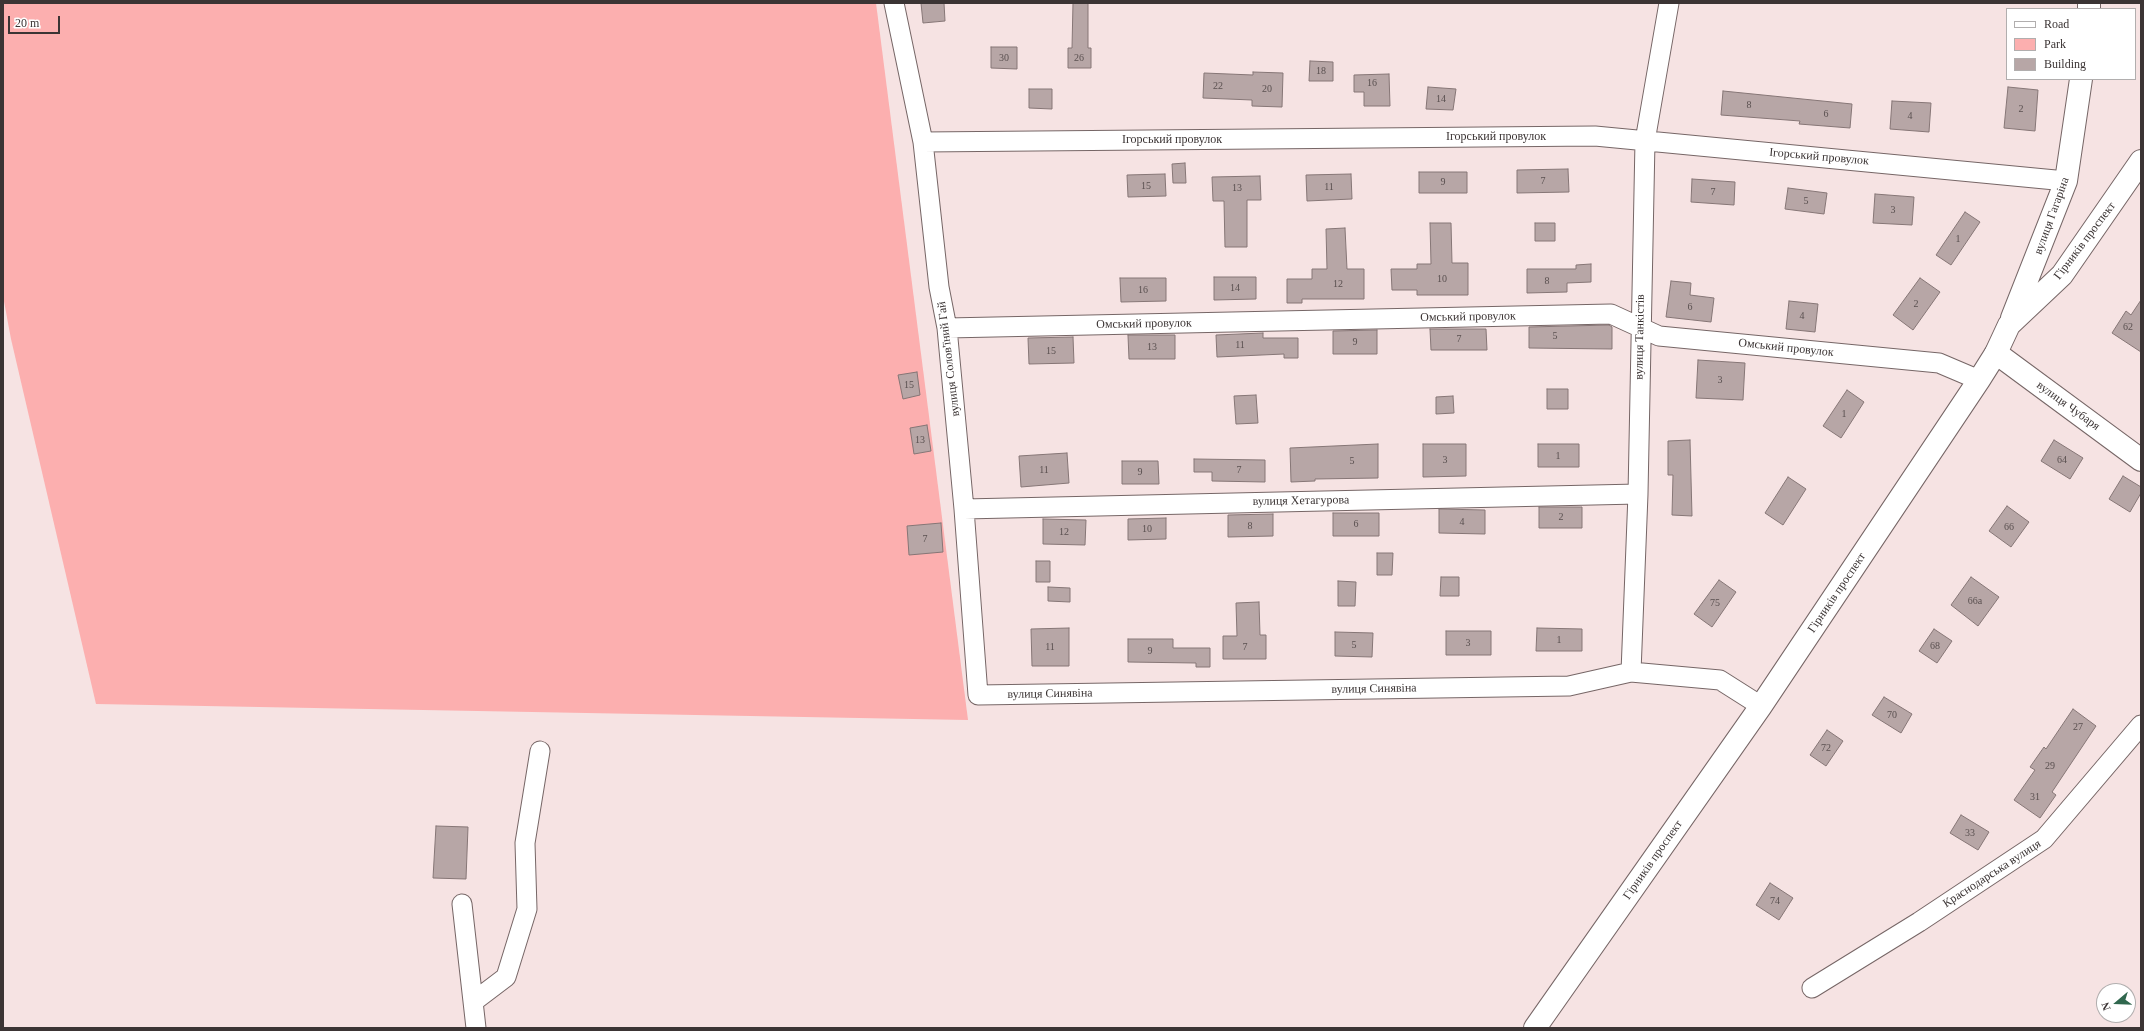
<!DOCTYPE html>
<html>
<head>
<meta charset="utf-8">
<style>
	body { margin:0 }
	#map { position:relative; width:2144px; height:1031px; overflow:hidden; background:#f6e3e3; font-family:"Times New Roman",serif }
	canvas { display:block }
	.frame { position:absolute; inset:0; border:4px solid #3b3434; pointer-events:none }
	.legend { position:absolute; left:2006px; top:8px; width:130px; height:72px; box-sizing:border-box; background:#fff; border:1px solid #b1aeae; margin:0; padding:5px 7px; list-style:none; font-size:12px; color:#3b3434 }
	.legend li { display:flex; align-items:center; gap:8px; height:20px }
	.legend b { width:20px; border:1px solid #b1aeae }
	.north { position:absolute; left:2096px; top:983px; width:40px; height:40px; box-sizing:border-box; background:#fff; border:1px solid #b1aeae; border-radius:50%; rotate:251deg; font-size:11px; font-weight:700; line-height:16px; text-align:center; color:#3b3434 }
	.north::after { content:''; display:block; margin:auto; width:14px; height:18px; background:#30674e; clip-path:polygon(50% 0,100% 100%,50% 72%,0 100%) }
	.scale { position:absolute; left:8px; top:16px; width:52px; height:18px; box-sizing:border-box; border:2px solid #3b3434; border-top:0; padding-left:5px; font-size:12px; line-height:14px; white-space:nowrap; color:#3b3434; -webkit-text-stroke:3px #fff; paint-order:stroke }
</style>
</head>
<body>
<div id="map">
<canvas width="2144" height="1031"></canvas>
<div class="frame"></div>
<ul class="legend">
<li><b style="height:5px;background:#fff"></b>Road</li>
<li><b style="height:11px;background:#fcafaf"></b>Park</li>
<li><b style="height:11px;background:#b7a6a6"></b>Building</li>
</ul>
<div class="north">N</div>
<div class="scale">20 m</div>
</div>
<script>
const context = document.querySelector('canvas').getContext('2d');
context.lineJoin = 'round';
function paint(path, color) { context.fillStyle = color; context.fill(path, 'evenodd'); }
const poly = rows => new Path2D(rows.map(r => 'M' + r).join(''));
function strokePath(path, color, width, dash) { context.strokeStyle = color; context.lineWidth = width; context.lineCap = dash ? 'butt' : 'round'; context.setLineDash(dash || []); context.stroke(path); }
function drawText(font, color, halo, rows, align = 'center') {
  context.font = font + ' "Times New Roman",serif'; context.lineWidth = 3.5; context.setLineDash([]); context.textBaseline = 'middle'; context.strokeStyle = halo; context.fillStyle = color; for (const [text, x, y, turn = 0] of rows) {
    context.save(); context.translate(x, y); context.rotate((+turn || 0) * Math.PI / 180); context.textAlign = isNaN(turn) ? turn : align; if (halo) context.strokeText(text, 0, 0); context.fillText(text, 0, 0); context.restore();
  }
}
const green = poly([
	[3,3,876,3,968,720,96,704,11,339,3,296]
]);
const building = poly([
	[921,3,944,3,945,21,923,23,921,3],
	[1073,3,1088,3,1088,48,1091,48,1091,68,1068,68,1068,48,1072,48,1073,3],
	[991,47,1017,47,1017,69,991,68,991,47],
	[1310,61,1333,62,1333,81,1309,81,1310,61],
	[1253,72,1283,73,1282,107,1252,106,1252,100,1203,98,1204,73,1253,75,1253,72],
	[1389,74,1390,106,1364,106,1364,92,1354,92,1354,75,1389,74],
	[1428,87,1456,89,1453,110,1426,109,1428,87],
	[2008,87,2038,90,2035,131,2004,128,2008,87],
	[1029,89,1052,89,1052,109,1029,108,1029,89],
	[1723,91,1852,104,1850,128,1799,124,1800,121,1721,115,1723,91],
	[1892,101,1931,103,1929,132,1890,129,1892,101],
	[1185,163,1186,183,1173,183,1172,164,1185,163],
	[1568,169,1569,192,1517,193,1517,170,1568,169],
	[1419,172,1467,172,1467,193,1419,193,1419,172],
	[1165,174,1166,196,1128,197,1127,175,1165,174],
	[1351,174,1352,199,1307,201,1306,175,1351,174],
	[1260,176,1261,200,1247,200,1247,247,1225,247,1224,201,1213,201,1212,177,1260,176],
	[1692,179,1735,182,1734,205,1691,202,1692,179],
	[1788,188,1827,193,1824,214,1785,209,1788,188],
	[1875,194,1914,197,1912,225,1873,223,1875,194],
	[1965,212,1980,222,1951,265,1936,255,1965,212],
	[1430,223,1451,223,1452,263,1468,263,1468,295,1417,295,1417,290,1392,290,1391,269,1417,269,1417,264,1431,264,1430,223],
	[1535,223,1555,223,1555,241,1535,241,1535,223],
	[1345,228,1347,269,1364,269,1364,299,1302,299,1302,303,1287,303,1287,279,1312,279,1312,269,1327,269,1326,229,1345,228],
	[1591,264,1591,282,1567,283,1567,292,1527,293,1527,269,1576,269,1576,265,1591,264],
	[1214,277,1256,277,1256,299,1214,300,1214,277],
	[1120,278,1166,278,1166,301,1121,302,1120,278],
	[1920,278,1940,292,1913,330,1893,315,1920,278],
	[1671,281,1691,283,1690,295,1714,298,1711,322,1666,317,1671,281],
	[2141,300,2141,352,2112,333,2126,311,2131,315,2141,300],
	[1789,301,1818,304,1815,332,1786,329,1789,301],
	[1609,325,1612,327,1612,349,1529,348,1529,327,1609,325],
	[1430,329,1486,329,1487,350,1431,350,1430,329],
	[1377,330,1377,354,1333,354,1333,331,1377,330],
	[1263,333,1263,338,1298,338,1298,358,1284,358,1284,354,1217,357,1216,335,1263,333],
	[1128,335,1175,335,1175,359,1129,359,1128,335],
	[1073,337,1074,363,1029,364,1028,338,1073,337],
	[1698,360,1745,363,1743,400,1696,398,1698,360],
	[917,372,920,395,903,399,898,375,917,372],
	[1547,389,1568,389,1568,409,1547,409,1547,389],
	[1847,390,1864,402,1841,438,1823,426,1847,390],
	[1256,395,1258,423,1236,424,1234,396,1256,395],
	[1453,396,1454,413,1436,414,1436,397,1453,396],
	[927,425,931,451,914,454,910,428,927,425],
	[1690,440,1692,516,1672,515,1673,475,1668,475,1668,441,1690,440],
	[2054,440,2083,458,2070,479,2041,461,2054,440],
	[1378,444,1378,478,1315,479,1315,481,1291,482,1290,448,1378,444],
	[1423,444,1466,444,1466,476,1423,477,1423,444],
	[1538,444,1579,444,1579,467,1538,467,1538,444],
	[1067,453,1069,483,1021,487,1019,456,1067,453],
	[1194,459,1265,460,1265,482,1212,481,1212,472,1194,472,1194,459],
	[1122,461,1158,461,1159,484,1122,484,1122,461],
	[2123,476,2141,487,2141,493,2130,512,2109,499,2123,476],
	[1788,477,1806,489,1783,525,1765,513,1788,477],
	[2007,506,2029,522,2011,547,1989,531,2007,506],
	[1539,507,1582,507,1582,528,1539,528,1539,507],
	[1439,509,1485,510,1485,534,1439,533,1439,509],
	[1333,513,1379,513,1379,536,1333,536,1333,513],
	[1273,514,1273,536,1228,537,1228,515,1273,514],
	[1166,518,1166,539,1128,540,1128,519,1166,518],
	[1043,519,1086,520,1085,545,1043,544,1043,519],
	[941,523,943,552,909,555,907,526,941,523],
	[1377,553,1393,553,1392,575,1377,575,1377,553],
	[1036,561,1050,561,1050,582,1036,582,1036,561],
	[1441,577,1459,577,1459,596,1440,596,1441,577],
	[1971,577,1999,597,1978,626,1951,605,1971,577],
	[1719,580,1736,592,1712,627,1694,614,1719,580],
	[1338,581,1356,582,1355,606,1338,606,1338,581],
	[1048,587,1070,588,1070,602,1048,601,1048,587],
	[1259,602,1260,635,1266,635,1266,659,1223,659,1223,636,1237,636,1236,603,1259,602],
	[1069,628,1069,666,1032,666,1031,629,1069,628],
	[1537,628,1582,629,1582,651,1536,651,1537,628],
	[1934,629,1952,641,1937,663,1919,651,1934,629],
	[1446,631,1491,631,1491,655,1446,655,1446,631],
	[1335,632,1373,633,1372,657,1335,656,1335,632],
	[1128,639,1173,639,1173,648,1210,648,1210,667,1196,667,1196,663,1128,662,1128,639],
	[1884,697,1912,714,1901,733,1872,715,1884,697],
	[2073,709,2096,726,2052,792,2056,795,2040,818,2014,800,2035,770,2030,767,2044,747,2046,749,2073,709],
	[1827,730,1843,741,1826,766,1810,755,1827,730],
	[1961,815,1989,832,1978,850,1950,833,1961,815],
	[436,826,468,827,466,879,433,878,436,826],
	[1770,883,1793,898,1779,920,1756,905,1770,883]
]);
const minor = poly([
	[894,3,923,142,939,287,947,328,964,509,978,695,1569,686,1631,672,1720,680,1761,706],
	[923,142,1595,136,2066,181],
	[947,328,1611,314,1659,336,1939,363,1979,380],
	[964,509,1638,494],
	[1631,672,1638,494,1645,141,1669,3],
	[462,904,476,1028],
	[1812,988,1919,922,2044,839,2141,725],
	[473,1002,506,977,527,909,525,843,540,751]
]);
const tertiary = poly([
	[1996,353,2141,460]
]);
const secondary = poly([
	[2089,9,2089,3],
	[2012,318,2066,181,2081,79],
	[1535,1028,1761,706,1979,380,1996,353,2009,325,2062,275,2141,161]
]);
const numberNames = [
	["30",1004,58],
	["26",1079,58],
	["18",1321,71],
	["16",1372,83],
	["22",1218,86],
	["20",1267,89],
	["14",1441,99],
	["8",1749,105],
	["2",2021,109],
	["6",1826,114],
	["4",1910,116],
	["7",1543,181],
	["9",1443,182],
	["15",1146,186],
	["11",1329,187],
	["13",1237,188],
	["7",1713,192],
	["5",1806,201],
	["3",1893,210],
	["1",1958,239],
	["10",1442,279],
	["8",1547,281],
	["12",1338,284],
	["14",1235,288],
	["16",1143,290],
	["2",1916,304],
	["6",1690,307],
	["4",1802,316],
	["62",2128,327],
	["5",1555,336],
	["7",1459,339],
	["9",1355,342],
	["11",1240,345],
	["13",1152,347],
	["15",1051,351],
	["3",1720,380],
	["15",909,385],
	["1",1844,414],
	["13",920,440],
	["1",1558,456],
	["3",1445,460],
	["64",2062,460],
	["5",1352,461],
	["11",1044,470],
	["7",1239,470],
	["9",1140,472],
	["2",1561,517],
	["4",1462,522],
	["6",1356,524],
	["8",1250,526],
	["66",2009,527],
	["10",1147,529],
	["12",1064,532],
	["7",925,539],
	["66а",1975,601],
	["75",1715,603],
	["1",1559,640],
	["3",1468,643],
	["5",1354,645],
	["68",1935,646],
	["11",1050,647],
	["7",1245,647],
	["9",1150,651],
	["70",1892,715],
	["27",2078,727],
	["72",1826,748],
	["29",2050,766],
	["31",2035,797],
	["33",1970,833],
	["74",1775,901]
];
const streetNames = [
	["Ігорський провулок",1496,137],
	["Ігорський провулок",1172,140],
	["Ігорський провулок",1819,157,5],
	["вулиця Гагаріна",2052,216,-70],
	["Гірників проспект",2085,241,-53],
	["Омський провулок",1468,317,-1],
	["Омський провулок",1144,324,-1],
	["вулиця Танкістів",1640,337,-89],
	["Омський провулок",1786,348,6],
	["вулиця Солов'їний Гай",949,359,-97],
	["вулиця Чубаря",2068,406,36],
	["вулиця Хетагурова",1301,501,-1],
	["Гірників проспект",1837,593,-56],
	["вулиця Синявіна",1374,689,-1],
	["вулиця Синявіна",1050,694,-1],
	["Гірників проспект",1653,860,-55],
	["Краснодарська вулиця",1992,874,-33]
];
paint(green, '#fcafaf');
paint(building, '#b7a6a6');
strokePath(building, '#867676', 1);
strokePath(minor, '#766666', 21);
strokePath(tertiary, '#766666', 24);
strokePath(secondary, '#766666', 24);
strokePath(minor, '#fff', 19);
strokePath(tertiary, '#fff', 22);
strokePath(secondary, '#fff', 22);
drawText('10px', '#5a5050', null, numberNames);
drawText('12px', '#3b3434', '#fff', streetNames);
</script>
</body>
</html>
